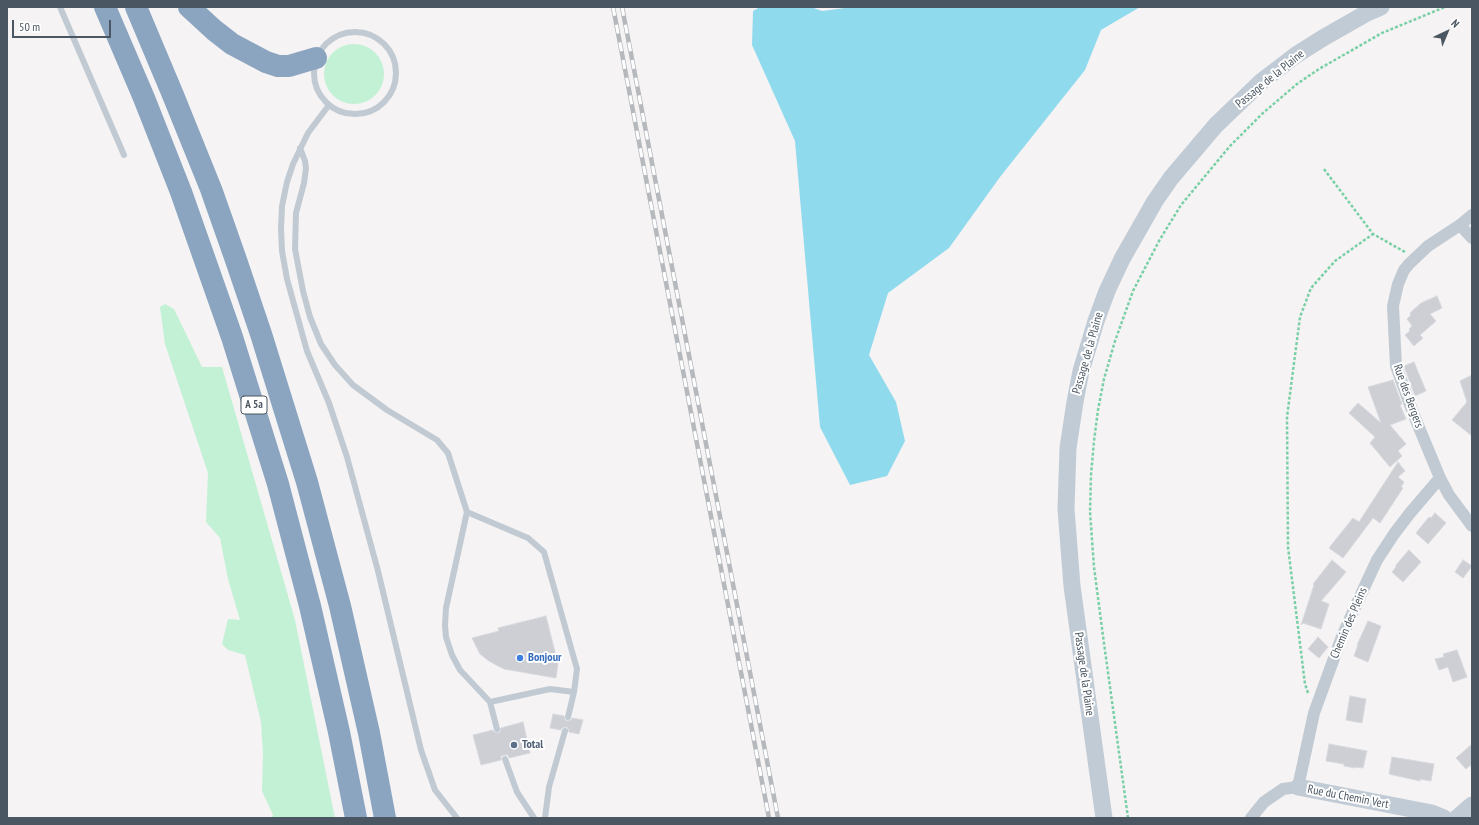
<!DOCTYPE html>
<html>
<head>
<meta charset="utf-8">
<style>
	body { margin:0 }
	#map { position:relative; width:1479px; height:825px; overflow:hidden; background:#f5f3f3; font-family:"PT Sans Narrow",sans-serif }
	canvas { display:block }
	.frame { position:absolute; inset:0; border:8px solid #4a5661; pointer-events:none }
	.north { position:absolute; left:1427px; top:12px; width:40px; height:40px; -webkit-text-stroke:3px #fff; paint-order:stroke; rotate:44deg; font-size:11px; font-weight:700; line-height:16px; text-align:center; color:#4a5661 }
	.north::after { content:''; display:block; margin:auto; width:14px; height:18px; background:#4a5661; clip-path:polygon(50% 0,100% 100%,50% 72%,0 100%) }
	.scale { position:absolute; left:12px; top:20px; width:99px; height:18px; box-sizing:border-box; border:2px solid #4a5661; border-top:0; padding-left:5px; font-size:12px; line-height:14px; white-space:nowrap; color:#4a5661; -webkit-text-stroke:3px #fff; paint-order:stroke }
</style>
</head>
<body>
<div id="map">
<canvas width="1479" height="825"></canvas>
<div class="frame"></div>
<div class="north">N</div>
<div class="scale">50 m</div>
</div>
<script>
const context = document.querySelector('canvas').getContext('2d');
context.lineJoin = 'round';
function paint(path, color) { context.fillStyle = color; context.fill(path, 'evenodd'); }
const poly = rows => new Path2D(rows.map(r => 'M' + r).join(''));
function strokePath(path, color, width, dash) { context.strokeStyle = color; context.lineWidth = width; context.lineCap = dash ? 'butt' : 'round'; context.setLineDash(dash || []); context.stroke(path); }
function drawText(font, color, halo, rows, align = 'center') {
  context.font = font + ' "PT Sans Narrow",sans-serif'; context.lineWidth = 4; context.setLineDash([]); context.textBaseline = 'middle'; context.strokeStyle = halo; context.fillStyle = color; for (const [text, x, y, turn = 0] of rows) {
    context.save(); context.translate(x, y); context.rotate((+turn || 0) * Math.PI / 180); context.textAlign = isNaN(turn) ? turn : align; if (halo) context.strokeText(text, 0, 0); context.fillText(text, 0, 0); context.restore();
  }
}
const green = poly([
	'324 74a30 30 0 1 1 60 0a30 30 0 1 1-60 0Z',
	[165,304,174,309,202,367,222,367,295,620,335,818,271,818,273,815,262,791,263,754,261,722,245,655,228,650,222,644,228,619,240,620,228,579,220,538,206,522,208,473,165,344,160,307]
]);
const water = poly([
	[760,7,811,7,822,11,853,7,1140,7,1101,30,1085,70,1000,177,949,248,888,293,869,355,896,402,905,441,887,476,850,485,820,427,795,141,752,45,753,11]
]);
const building = poly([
	[1437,296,1442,308,1430,314,1436,321,1420,335,1423,338,1414,346,1405,335,1410,331,1409,329,1412,326,1407,319,1411,315,1410,313,1421,303,1437,296],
	[1414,362,1426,391,1415,396,1404,366,1414,362],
	[1472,375,1472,436,1452,420,1467,402,1460,381,1472,375],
	[1393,380,1402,404,1400,405,1406,419,1390,425,1406,444,1398,451,1402,456,1390,467,1370,443,1375,437,1349,413,1358,403,1381,423,1368,387,1393,380],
	[1398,462,1405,471,1398,477,1404,482,1401,487,1403,488,1380,523,1373,518,1343,558,1329,548,1353,518,1359,522,1398,462],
	[1435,513,1446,523,1428,544,1416,533,1429,517,1431,518,1435,513],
	[1409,550,1421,562,1403,582,1392,572,1396,567,1396,565,1409,550],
	[1332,560,1346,572,1321,601,1329,604,1321,629,1303,623,1301,625,1314,585,1313,584,1332,560],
	[1463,560,1472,566,1463,578,1455,572,1463,560],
	[546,616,558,664,556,678,504,669,498,666,489,661,480,654,472,638,499,631,498,628,546,616],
	[1368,621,1381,626,1368,662,1354,656,1358,645,1357,645,1368,621],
	[1318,637,1328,647,1319,658,1308,649,1318,637],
	[1457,650,1467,677,1453,682,1448,667,1439,670,1435,659,1444,657,1443,654,1457,650],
	[1350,696,1366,699,1362,723,1346,720,1350,696],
	[553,714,564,716,565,720,567,721,571,720,572,718,583,720,579,734,569,732,568,728,566,727,562,728,561,730,550,728,553,714],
	[523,722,530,753,509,758,508,755,504,755,501,756,501,760,481,765,473,735,493,730,494,732,498,733,500,732,501,728,523,722],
	[1329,744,1367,751,1363,768,1356,767,1355,768,1344,766,1344,764,1326,761,1329,744],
	[1472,744,1472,764,1466,769,1456,758,1472,744],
	[1392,757,1434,764,1431,781,1420,779,1420,781,1389,774,1392,757]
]);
const path = poly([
	[1324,169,1373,234,1405,252],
	[1308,693,1305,684,1288,547,1287,417,1300,317,1311,288,1335,261,1373,234],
	[1128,818,1103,636,1094,567,1090,512,1091,475,1094,441,1098,410,1104,379,1115,341,1133,291,1159,241,1181,205,1230,146,1263,113,1297,84,1319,69,1382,33,1445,7]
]);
const lane = poly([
	[60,7,124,155],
	'314 73a41 41 0 1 1 82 0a41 41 0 1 1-82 0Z',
	[329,105,308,133,293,164,287,182,282,206,281,229,282,251,287,279,307,351,329,403,347,457,378,571,421,750,435,790,457,818],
	[300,148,305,161,306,168,304,183,296,213,295,249,303,291,310,317,321,344,335,365,353,385,387,410,437,440,448,453,467,512,446,608,445,625,446,637,452,655,460,670,490,702,497,729],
	[467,512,528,538,544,552,577,669,574,692,568,717],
	[490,702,550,689,574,692],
	[505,759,517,792,534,818],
	[545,818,549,787,565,731]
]);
const street = poly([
	[1472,215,1460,225,1428,246,1409,264,1404,270,1398,284,1393,306,1396,366,1413,413,1440,478,1449,495,1472,526],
	[1460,225,1472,238],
	[1251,818,1264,802,1283,789,1298,787,1314,713,1341,639,1356,605,1377,560,1394,534,1410,513,1440,478]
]);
const secondary = poly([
	[1298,787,1432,813,1444,818],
	[1104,818,1072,586,1066,509,1068,448,1075,402,1081,371,1096,321,1107,291,1122,259,1155,201,1171,178,1216,125,1262,81,1296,55,1323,38,1365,14,1381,7],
	[1457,818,1472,805]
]);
const highway = poly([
	[105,7,144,98,181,192,232,337,278,484,310,606,339,732,356,818],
	[136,7,173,95,211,189,236,260,261,334,307,482,340,606,369,733,385,818],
	[189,7,214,30,232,44,266,62,278,66,289,66,316,58]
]);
const rail = poly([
	[613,7,769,818],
	[622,7,778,818]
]);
const markers = [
	[520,658,4,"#3f7fe0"],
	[514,745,4,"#5c6f8a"]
];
const shields = [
	[254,405,26]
];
const shieldNames = [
	["A 5a",254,405]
];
const streetNames = [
	["Passage de la Plaine",1270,79,-39],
	["Passage de la Plaine",1088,353,-74],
	["Rue des Bergers",1408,396,70],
	["Chemin des Pleins",1349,623,-67],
	["Passage de la Plaine",1084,674,82],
	["Rue du Chemin Vert",1348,797,11]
];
const shopNames = [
	["Bonjour",528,658]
];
const serviceNames = [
	["Total",522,745]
];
paint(green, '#c3f1d5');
paint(water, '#90daee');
paint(building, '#cdcfd5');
strokePath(building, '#d7d9de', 1);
strokePath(path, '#7ad0a6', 2.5, [3, 2]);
strokePath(lane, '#c1cad2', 6);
strokePath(street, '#c1cad2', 12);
strokePath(secondary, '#c1cbd6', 17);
strokePath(highway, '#8ba5c1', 22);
strokePath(rail, '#b5b8bd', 4.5);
strokePath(rail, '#fff', 3, [9]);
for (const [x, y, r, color] of markers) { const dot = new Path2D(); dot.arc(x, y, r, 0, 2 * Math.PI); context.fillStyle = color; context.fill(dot); strokePath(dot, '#fff', 1.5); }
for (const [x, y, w] of shields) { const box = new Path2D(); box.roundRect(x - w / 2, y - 9, w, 18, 3); context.fillStyle = '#fff'; context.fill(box); strokePath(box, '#4a5661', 1); }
drawText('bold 11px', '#4a5661', null, shieldNames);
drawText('12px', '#4a5661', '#fff', streetNames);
drawText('bold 12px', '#366cbe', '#fff', shopNames, 'left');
drawText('bold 12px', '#4e5e75', '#fff', serviceNames, 'left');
</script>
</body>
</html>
